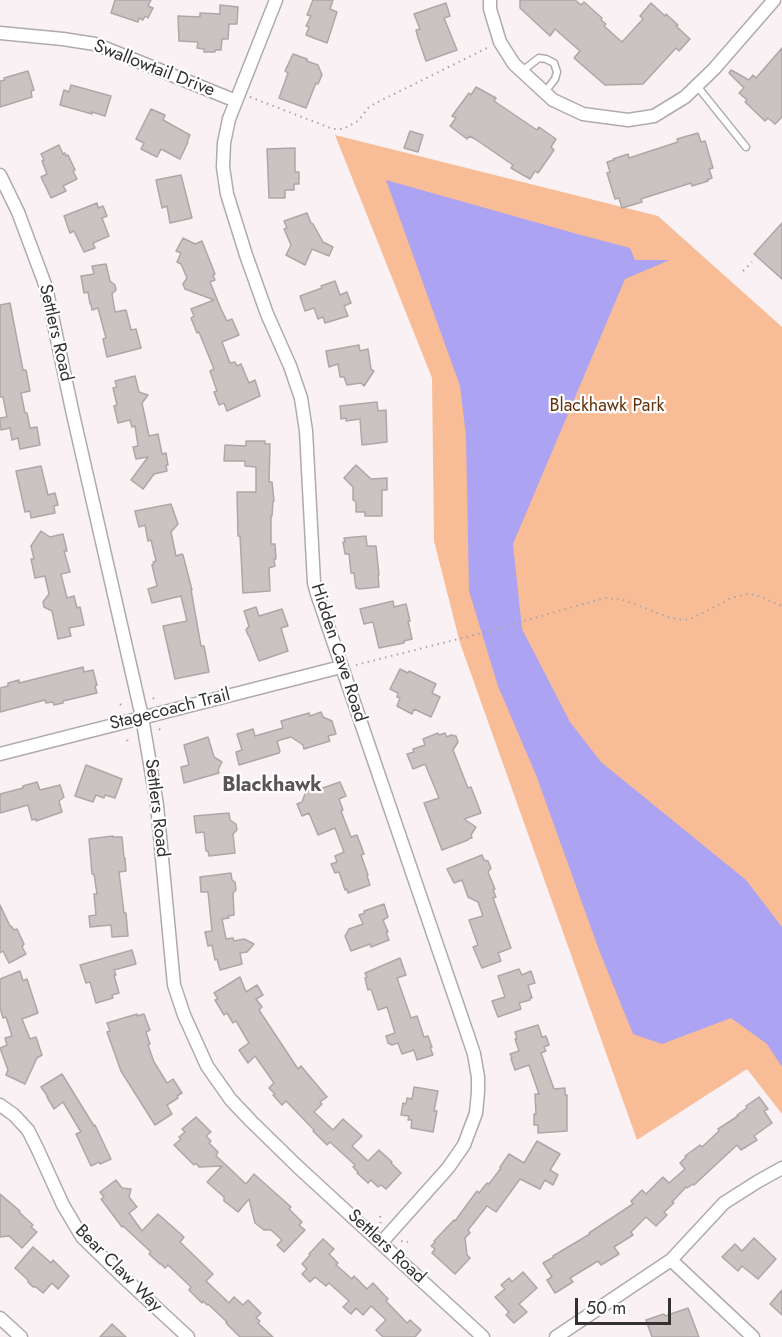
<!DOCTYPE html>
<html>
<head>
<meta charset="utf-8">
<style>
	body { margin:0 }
	#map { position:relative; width:782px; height:1337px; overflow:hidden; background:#f9f1f4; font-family:Jost,sans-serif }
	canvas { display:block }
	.scale { position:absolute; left:575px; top:1298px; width:96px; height:27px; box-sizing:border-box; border:3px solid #343132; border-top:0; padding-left:8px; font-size:18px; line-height:21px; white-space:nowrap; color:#343132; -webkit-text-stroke:4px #fff; paint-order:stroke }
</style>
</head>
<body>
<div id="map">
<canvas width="782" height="1337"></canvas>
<div class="scale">50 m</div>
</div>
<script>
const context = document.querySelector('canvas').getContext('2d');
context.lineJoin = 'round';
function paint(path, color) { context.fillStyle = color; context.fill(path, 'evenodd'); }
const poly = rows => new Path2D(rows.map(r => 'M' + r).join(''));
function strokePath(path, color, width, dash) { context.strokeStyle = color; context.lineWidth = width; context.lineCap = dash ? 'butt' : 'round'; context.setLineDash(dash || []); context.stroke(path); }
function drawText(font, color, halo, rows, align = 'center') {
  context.font = font + ' Jost,sans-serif'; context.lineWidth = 4.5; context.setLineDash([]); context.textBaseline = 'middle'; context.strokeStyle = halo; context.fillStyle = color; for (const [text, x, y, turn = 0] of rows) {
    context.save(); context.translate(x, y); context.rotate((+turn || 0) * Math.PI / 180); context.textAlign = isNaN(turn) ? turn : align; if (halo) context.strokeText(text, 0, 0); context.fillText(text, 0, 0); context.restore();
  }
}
const green = poly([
	[335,135,658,216,782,327,782,1114,747,1069,637,1140,460,643,434,541,432,378]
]);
const water = poly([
	[386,180,581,235,630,248,635,260,670,260,625,279,513,544,522,629,570,722,601,762,746,880,782,927,782,1067,767,1044,731,1018,662,1044,633,1034,599,950,536,775,498,686,469,591,466,436,460,386]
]);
const building = poly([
	[115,0,151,0,148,6,153,8,148,18,145,16,143,20,139,18,138,22,111,13,115,0],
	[313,0,333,0,330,9,337,12,327,43,306,35,309,27,306,26,311,16,307,15,313,0],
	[520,0,575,0,581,5,584,2,602,18,601,20,606,24,604,26,622,42,643,19,640,16,651,3,665,16,666,14,678,25,676,26,690,39,679,51,676,48,643,84,605,85,574,58,580,51,555,29,550,36,520,8,520,0],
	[446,3,450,16,444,18,457,50,426,61,418,38,416,30,420,29,414,14,446,3],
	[220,5,238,7,237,24,229,24,228,39,222,39,221,50,215,50,215,52,204,52,204,49,197,48,198,42,179,41,178,16,200,17,200,13,220,14,220,5],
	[782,48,782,117,775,124,768,118,765,121,745,102,747,100,739,93,744,88,729,73,731,70,749,80,753,75,756,78,782,48],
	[293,54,307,59,307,61,318,65,322,75,318,84,316,83,306,108,279,98,288,73,285,71,293,54],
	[28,71,34,90,31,91,32,97,0,107,0,81,5,80,4,78,28,71],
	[71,85,111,96,105,116,92,112,92,114,60,105,64,90,69,92,71,85],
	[476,87,496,98,494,101,537,130,539,127,556,139,551,147,554,150,538,173,535,171,530,179,511,168,513,165,475,139,469,136,467,139,450,126,456,118,452,116,469,93,471,95,476,87],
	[151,109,165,115,163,120,190,135,187,142,188,142,180,159,161,149,157,157,141,149,144,143,136,139,151,109],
	[410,131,423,135,418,152,404,148,410,131],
	[698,133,701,142,705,141,713,168,709,169,712,178,707,180,708,181,692,186,691,183,647,197,641,199,642,202,622,208,619,198,615,199,607,173,610,172,607,162,614,160,613,159,628,154,629,158,678,142,677,139,698,133],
	[59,145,63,154,65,153,66,156,68,155,69,157,75,170,73,171,77,179,63,186,66,191,51,198,41,177,47,174,42,161,44,160,41,154,59,145],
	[295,148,295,172,299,172,299,184,294,184,294,190,285,190,285,198,269,198,267,149,295,148],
	[181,175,192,218,170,223,167,206,162,208,156,180,181,175],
	[97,203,98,208,103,206,107,216,102,218,109,236,93,243,95,248,84,252,74,231,70,233,64,216,97,203],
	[307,213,311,223,313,224,323,242,333,247,329,256,312,249,305,265,286,255,291,245,284,229,287,228,284,221,307,213],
	[782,223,782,279,754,254,782,223],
	[183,238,195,244,202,241,215,274,213,275,215,280,210,282,221,309,227,321,232,319,239,335,222,342,230,363,235,362,237,366,241,364,249,383,255,380,260,396,227,411,224,403,219,405,214,392,217,391,210,371,214,369,199,332,197,333,191,318,194,316,191,309,214,300,185,289,183,284,187,278,181,264,177,262,181,253,176,251,183,238],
	[106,264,110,281,115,285,116,290,112,294,115,312,126,310,131,330,136,329,141,348,107,357,103,339,106,338,98,308,92,310,91,304,90,304,88,292,84,293,81,276,94,274,92,266,106,264],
	[335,281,340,295,347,292,351,303,344,306,348,316,325,323,323,317,318,319,314,308,305,311,300,296,322,288,321,286,335,281],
	[10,303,23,370,26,370,30,391,21,393,25,413,27,413,30,428,37,427,40,445,20,449,18,438,12,440,10,428,1,430,0,424,0,418,7,417,3,397,0,397,0,305,10,303],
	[359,345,360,351,368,349,371,369,374,371,364,386,361,383,347,385,344,377,340,377,338,364,329,367,326,351,359,345],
	[135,376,139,392,148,395,142,403,149,436,158,434,162,454,166,453,168,465,166,465,167,471,154,474,143,489,131,480,148,457,136,459,133,447,138,446,135,426,132,427,130,420,118,423,114,406,117,405,113,388,117,387,115,381,135,376],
	[377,402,378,411,386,410,387,442,362,445,360,419,346,421,346,418,341,419,340,406,377,402],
	[246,441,265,441,265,444,270,444,269,482,272,482,274,501,273,501,272,516,271,516,271,544,275,544,276,559,274,559,275,566,269,568,270,591,243,593,240,536,238,536,237,492,256,492,256,467,245,466,245,461,224,461,225,445,246,446,246,441],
	[356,465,371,479,387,478,387,490,382,490,382,516,365,516,365,512,356,512,356,502,353,500,353,487,344,478,356,465],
	[41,466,48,495,55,493,58,505,54,506,55,513,31,518,30,511,25,512,16,471,41,466],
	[171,504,178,524,171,532,176,556,182,554,183,555,192,590,191,590,201,646,204,646,209,672,175,679,163,626,187,621,181,596,152,603,148,589,157,586,152,565,154,564,153,562,156,561,151,540,148,541,145,525,139,527,135,511,171,504],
	[41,531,50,537,63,534,67,551,64,551,70,572,61,574,67,598,74,596,77,608,80,607,84,625,69,628,71,636,58,639,52,611,44,607,43,602,49,594,45,576,35,578,31,559,34,559,31,546,41,531],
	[366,536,367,546,376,546,379,575,378,575,379,587,359,589,358,588,356,588,354,573,351,573,349,554,345,554,343,542,345,542,344,538,366,536],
	[393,601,394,607,406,604,410,621,408,621,412,639,404,641,404,643,379,648,373,622,364,624,360,609,393,601],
	[256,607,259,616,282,609,288,626,281,628,288,651,259,661,249,636,248,635,246,630,249,626,244,611,256,607],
	[83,667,84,672,93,670,97,685,95,686,97,693,63,701,63,703,54,705,53,702,46,703,45,700,0,712,0,688,8,686,8,683,19,680,19,683,83,667],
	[400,669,408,673,409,671,436,684,432,693,440,697,431,717,414,709,412,714,397,706,400,698,397,697,398,693,390,689,400,669],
	[321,712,323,717,332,721,336,734,328,736,330,741,304,749,303,745,291,737,277,741,280,751,279,753,239,765,236,752,242,750,237,734,253,729,255,736,283,728,281,721,309,713,310,716,321,712],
	[438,733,439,735,445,733,447,737,451,735,456,736,458,742,453,750,468,788,471,787,481,813,464,819,476,827,471,835,472,838,468,839,468,840,442,850,424,803,439,798,425,764,413,769,407,754,414,752,413,749,425,745,423,739,438,733],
	[208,737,214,757,222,762,218,770,219,773,184,783,181,767,189,765,184,745,208,737],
	[86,765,122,779,115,798,105,795,104,798,96,795,93,802,75,796,86,765],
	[37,782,40,790,60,785,64,797,59,801,62,812,36,821,36,819,32,820,28,805,0,813,0,794,23,788,23,786,37,782],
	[340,782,346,796,339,799,343,810,341,811,351,837,357,835,364,854,361,855,368,875,367,876,370,885,348,893,347,889,345,890,339,872,335,873,331,864,337,862,335,856,344,852,335,828,318,835,309,813,302,816,297,804,302,802,306,791,312,789,314,791,340,782],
	[229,813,230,820,236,824,237,830,233,834,235,853,209,856,208,851,206,851,204,832,196,833,194,816,229,813],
	[113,836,113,837,122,837,124,858,125,858,126,871,119,872,124,913,126,913,128,936,112,937,111,925,90,927,89,916,96,915,94,894,97,894,94,874,92,874,89,839,113,836],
	[482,855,484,860,488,861,491,868,488,872,495,889,493,890,496,897,493,898,511,948,498,953,501,961,482,968,473,947,478,945,469,920,483,916,478,902,468,897,462,880,454,883,447,869,482,855],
	[231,873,232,880,235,882,236,890,233,893,234,915,228,916,229,918,222,919,226,939,233,938,234,941,244,939,254,944,247,952,240,953,242,964,220,970,217,959,215,960,212,945,208,946,205,932,212,931,208,892,201,892,200,877,231,873],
	[384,904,388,917,383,920,388,932,386,932,389,940,371,947,370,944,351,951,345,936,349,929,363,924,359,915,365,913,364,911,384,904],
	[0,905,10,926,11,926,14,930,17,929,24,944,22,947,26,954,9,963,3,951,0,953,0,905],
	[132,950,136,964,114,970,116,975,114,975,119,993,112,995,113,998,96,1003,90,982,86,983,80,965,132,950],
	[400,958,406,975,397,978,411,1018,417,1016,424,1037,428,1036,432,1047,430,1047,433,1055,417,1060,414,1050,402,1054,398,1043,392,1045,388,1043,386,1036,395,1033,387,1007,378,1010,371,989,368,990,365,978,367,977,365,973,400,958],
	[519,969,522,975,531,971,535,983,528,985,532,998,530,998,530,1000,519,1003,521,1009,498,1017,492,1001,505,997,498,976,519,969],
	[20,971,23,981,27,979,38,1013,22,1019,30,1039,36,1037,42,1055,37,1058,25,1084,6,1075,8,1070,0,1048,7,1045,5,1038,12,1036,6,1017,3,1018,0,1008,0,979,20,971],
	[240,977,246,992,257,985,263,995,256,999,262,1007,259,1010,298,1069,301,1066,327,1097,320,1102,322,1104,314,1112,333,1130,343,1119,362,1136,352,1146,368,1161,379,1150,392,1162,391,1163,401,1173,386,1189,381,1185,378,1187,371,1180,368,1183,357,1173,358,1172,353,1167,355,1165,330,1142,327,1145,313,1131,314,1130,286,1101,282,1105,273,1095,275,1094,269,1088,274,1083,255,1056,248,1063,239,1050,249,1043,236,1021,233,1023,227,1013,224,1015,215,1000,218,999,214,993,240,977],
	[137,1014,137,1016,144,1014,150,1030,146,1032,150,1044,148,1045,154,1062,167,1083,173,1079,182,1093,177,1096,178,1098,167,1105,172,1114,155,1125,121,1071,107,1032,110,1031,107,1023,137,1014],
	[538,1025,542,1037,546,1036,549,1045,544,1047,546,1051,541,1053,554,1089,565,1088,565,1095,567,1095,567,1131,538,1133,538,1125,534,1125,534,1114,536,1114,535,1094,539,1094,529,1065,515,1070,511,1059,512,1058,510,1054,519,1051,515,1039,517,1039,515,1032,538,1025],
	[62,1074,94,1126,95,1125,111,1159,100,1164,99,1162,91,1166,76,1134,81,1132,63,1102,54,1109,47,1097,48,1097,41,1087,62,1074],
	[414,1087,438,1091,434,1111,437,1111,433,1132,411,1128,412,1120,408,1120,409,1116,401,1115,403,1103,406,1104,407,1098,412,1099,414,1087],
	[759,1097,768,1109,764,1111,772,1123,754,1136,757,1140,741,1150,737,1145,694,1185,693,1184,687,1188,686,1187,672,1202,674,1203,664,1212,667,1215,656,1226,646,1217,631,1232,633,1235,614,1247,619,1254,601,1265,598,1261,570,1278,573,1282,555,1293,547,1280,552,1277,543,1263,554,1257,553,1256,590,1234,589,1233,633,1204,631,1201,642,1190,646,1194,663,1177,669,1183,685,1169,680,1163,686,1157,685,1156,700,1145,702,1147,719,1131,718,1129,738,1116,737,1115,747,1108,746,1106,759,1097],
	[196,1117,211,1132,206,1136,211,1141,209,1143,218,1152,216,1156,226,1165,246,1184,254,1174,291,1207,289,1209,302,1222,299,1225,305,1230,284,1252,277,1245,282,1240,271,1230,264,1230,255,1223,249,1199,238,1212,224,1201,224,1197,207,1182,222,1166,199,1167,196,1163,194,1165,174,1145,181,1139,179,1137,185,1132,182,1129,196,1117],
	[537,1141,560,1154,550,1170,558,1175,553,1185,545,1180,540,1189,520,1179,496,1212,487,1206,468,1230,470,1233,465,1238,467,1255,470,1258,455,1274,432,1253,435,1249,431,1246,435,1242,434,1241,454,1220,455,1221,477,1191,479,1193,487,1183,489,1184,501,1168,500,1167,509,1154,524,1163,537,1141],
	[116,1180,122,1188,131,1189,129,1197,137,1207,129,1213,142,1231,158,1214,184,1237,180,1242,213,1274,206,1281,229,1303,234,1297,243,1305,248,1300,261,1313,256,1318,260,1321,258,1323,273,1337,240,1337,226,1323,227,1322,208,1304,207,1305,203,1301,202,1303,189,1290,191,1287,168,1265,165,1268,160,1263,160,1264,149,1254,151,1252,123,1226,122,1227,101,1199,104,1197,100,1192,116,1180],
	[0,1194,20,1211,19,1212,33,1225,31,1227,37,1232,22,1248,9,1236,0,1237,0,1194],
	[754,1238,776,1259,758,1279,742,1266,738,1271,722,1257,735,1244,742,1251,754,1238],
	[323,1239,334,1249,329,1254,338,1263,336,1265,352,1279,354,1276,367,1289,373,1283,388,1299,386,1301,407,1323,410,1320,421,1330,415,1337,383,1337,376,1330,386,1320,371,1306,363,1315,356,1308,351,1314,343,1307,349,1301,329,1283,326,1286,315,1277,310,1282,302,1274,307,1269,302,1264,310,1255,309,1254,323,1239],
	[33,1247,51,1263,53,1260,69,1276,58,1289,52,1283,43,1293,36,1287,33,1287,28,1282,28,1280,15,1268,33,1247],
	[523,1272,537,1288,519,1304,527,1312,514,1323,506,1315,509,1312,495,1297,505,1289,501,1285,509,1278,512,1282,523,1272],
	[782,1290,782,1315,770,1304,782,1290],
	[688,1308,699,1337,652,1337,646,1320,664,1314,665,1316,688,1308],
	[112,1324,126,1337,100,1337,112,1324]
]);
const path = poly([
	[250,97,333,129,343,129,358,121,369,107,376,103,489,47],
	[743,271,752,262],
	[356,665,474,635,605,598,621,599,668,617,683,620,690,619,707,611,731,598,747,594,756,595,782,606],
	[153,699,156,695],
	[120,704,124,707],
	[159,729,163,731],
	[127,741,130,736],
	[380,1216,381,1223],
	[401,1241,408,1242]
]);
const lane = poly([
	[522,71,539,58,546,59,554,63,557,72,555,79,545,92],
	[697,86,746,147]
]);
const street = poly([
	[276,0,229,119,224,143,223,167,227,194,246,255,267,314,290,366,301,398,306,431,314,583,317,594,467,1033,474,1054,478,1077,478,1092,476,1113,464,1145,448,1168,381,1243],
	[490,0,490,9,500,42,514,64,553,100,583,114,628,120,654,116,685,97,714,69,774,0],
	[0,33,63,39,95,44,236,101],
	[0,175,18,212,46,287,72,410,142,717,157,805,174,985,184,1015,207,1066,231,1100,251,1121,297,1166,483,1337],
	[0,754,341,667],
	[0,1105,14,1115,28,1130,37,1148,63,1205,82,1237,121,1275,188,1337],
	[671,1260,753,1337],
	[0,1318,21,1337],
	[556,1337,671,1260,724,1203,757,1182,782,1168]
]);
const streetNames = [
	["Swallowtail Drive",154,69,21],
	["Settlers Road",55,333,77],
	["Hidden Cave Road",338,653,72],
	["Stagecoach Trail",170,710,-14],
	["Settlers Road",156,808,83],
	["Settlers Road",386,1247,43],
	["Bear Claw Way",118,1269,45]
];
const parkNames = [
	["Blackhawk Park",607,407]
];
const neighbourhoodNames = [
	["Blackhawk",272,786]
];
paint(green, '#f8bd97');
paint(water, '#aca3f2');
paint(building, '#cac3c2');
strokePath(building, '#aea7a7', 1.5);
strokePath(lane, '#b1aaad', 9);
strokePath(street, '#b1aaad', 15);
strokePath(path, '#aba5a8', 2, [1.5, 4.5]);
strokePath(lane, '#fff', 6);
strokePath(street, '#fff', 12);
drawText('18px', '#343132', '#fff', streetNames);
drawText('18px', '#64330d', '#fff', parkNames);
drawText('bold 20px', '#5a5456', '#fff', neighbourhoodNames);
</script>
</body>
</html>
